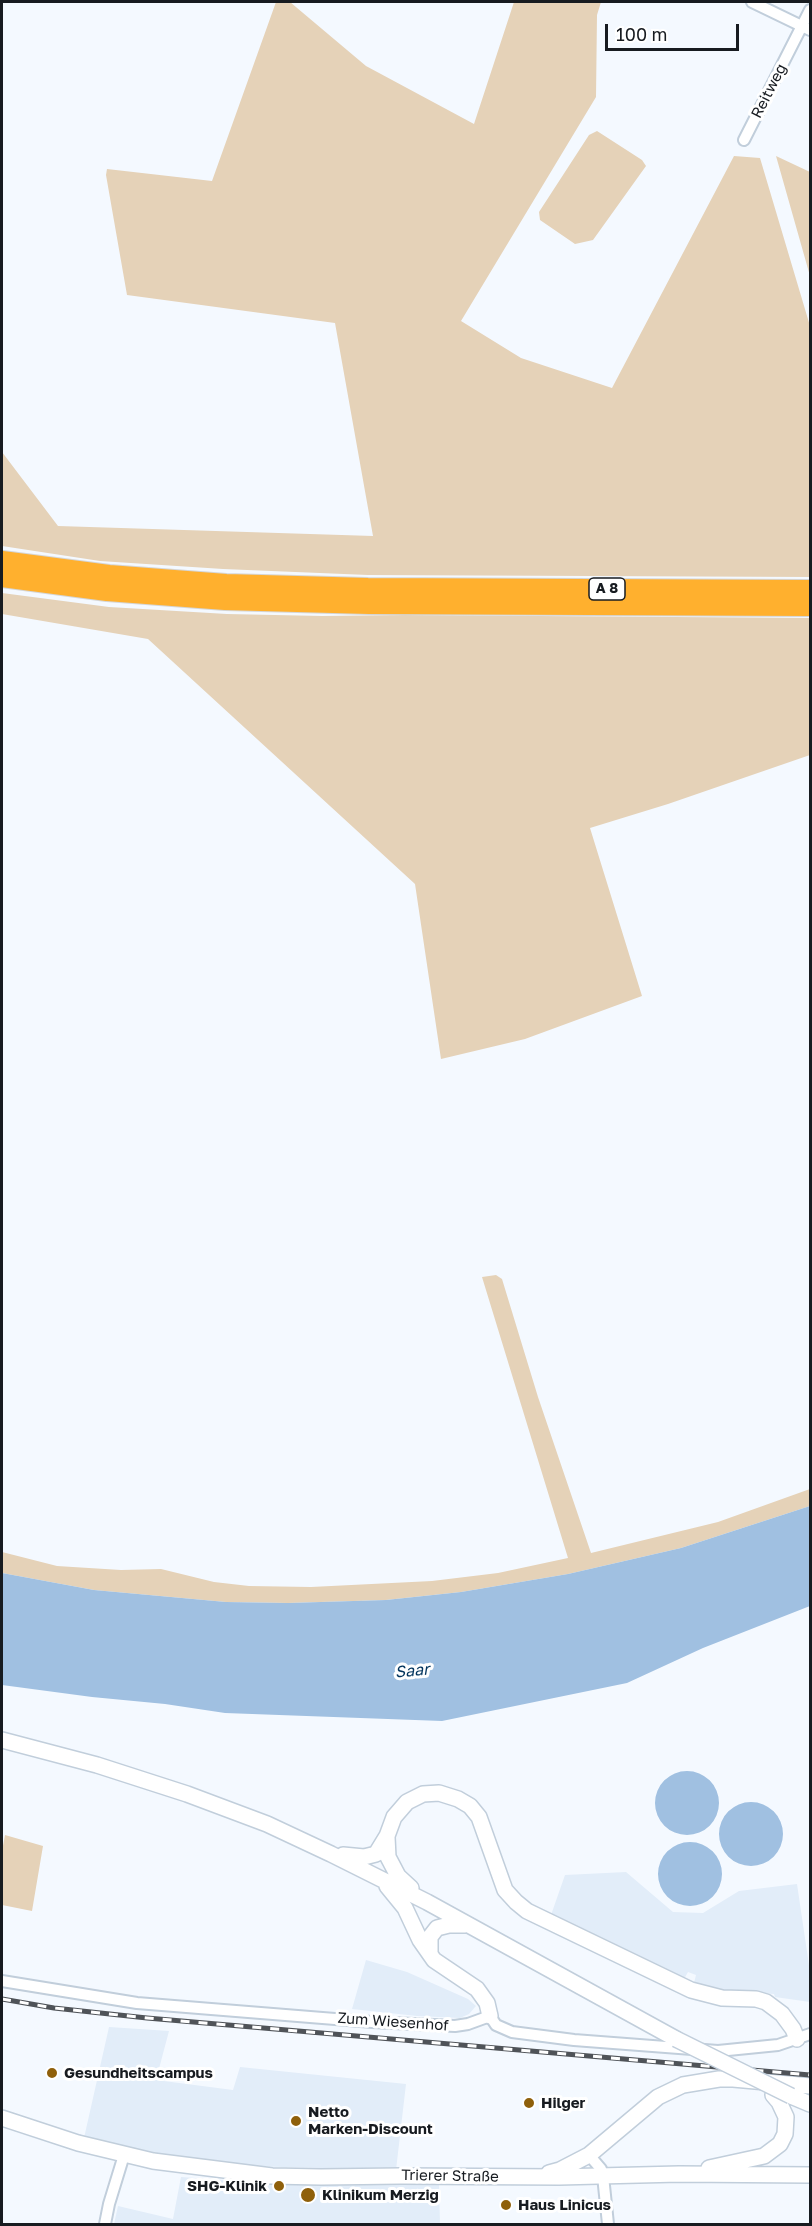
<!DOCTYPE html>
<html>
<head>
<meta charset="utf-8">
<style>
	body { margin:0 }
	#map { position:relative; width:812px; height:2226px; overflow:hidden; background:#f4f9ff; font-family:"Golos Text",sans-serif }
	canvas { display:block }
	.frame { position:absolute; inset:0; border:3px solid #171b20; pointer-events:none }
	.scale { position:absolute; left:605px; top:24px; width:134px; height:27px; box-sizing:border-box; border:3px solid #171b20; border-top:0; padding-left:8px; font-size:18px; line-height:21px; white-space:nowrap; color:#171b20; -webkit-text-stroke:4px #fff; paint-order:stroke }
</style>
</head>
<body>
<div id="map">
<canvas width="812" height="2226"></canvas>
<div class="frame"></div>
<div class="scale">100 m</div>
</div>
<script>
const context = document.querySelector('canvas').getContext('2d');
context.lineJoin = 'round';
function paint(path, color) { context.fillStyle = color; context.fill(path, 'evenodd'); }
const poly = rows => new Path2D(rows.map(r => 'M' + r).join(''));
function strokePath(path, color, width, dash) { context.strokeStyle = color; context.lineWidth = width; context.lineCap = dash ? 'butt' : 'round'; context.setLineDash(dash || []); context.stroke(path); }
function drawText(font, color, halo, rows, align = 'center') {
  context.font = font + ' "Golos Text",sans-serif'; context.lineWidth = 6; context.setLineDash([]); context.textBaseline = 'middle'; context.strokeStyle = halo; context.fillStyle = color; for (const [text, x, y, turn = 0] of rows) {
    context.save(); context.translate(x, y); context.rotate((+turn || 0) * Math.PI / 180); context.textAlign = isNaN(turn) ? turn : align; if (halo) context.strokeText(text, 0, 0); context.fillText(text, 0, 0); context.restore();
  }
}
const built = poly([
	[626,1872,673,1912,703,1913,739,1891,797,1884,810,1972,810,2002,775,1997,774,1994,726,1991,694,1983,696,1975,688,1972,684,1979,551,1915,565,1875],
	[366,1960,407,1972,468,1999,476,2006,469,2014,460,2018,417,2016,352,2009],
	[109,2027,169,2031,156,2080,233,2090,240,2067,406,2084,396,2170,245,2166,137,2150,84,2138],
	[181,2177,297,2185,439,2185,440,2224,114,2224,118,2206,173,2219]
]);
const green = poly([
	[276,2,290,2,366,66,474,124,514,2,601,2,597,15,596,97,461,321,521,358,612,388,734,156,760,158,810,326,810,577,368,575,223,569,100,561,2,546,2,452,58,526,373,536,335,323,127,295,106,175,107,169,212,181],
	[597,131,642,160,646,166,593,240,575,244,540,220,539,212,589,135],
	[776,156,810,172,810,276],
	[2,593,109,607,227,614,322,616,405,615,810,618,810,755,668,804,590,828,642,996,525,1039,441,1059,415,884,148,639,2,614],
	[496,1275,502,1279,538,1397,591,1553,718,1522,810,1489,810,1506,681,1548,568,1574,461,1592,386,1600,288,1603,226,1602,94,1590,2,1573,2,1552,57,1566,121,1570,161,1569,214,1582,249,1586,311,1587,432,1581,498,1573,568,1558,482,1277],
	[5,1835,43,1846,32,1911,2,1905,2,1851]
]);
const water = poly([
	[810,1506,810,1606,703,1648,627,1683,442,1721,225,1713,165,1704,92,1697,2,1685,2,1573,94,1590,226,1602,288,1603,386,1600,461,1592,568,1574,681,1548],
	'655 1803a32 32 0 1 1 64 0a32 32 0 1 1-64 0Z',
	'719 1834a32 32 0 1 1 64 0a32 32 0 1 1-64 0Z',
	'658 1874a32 32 0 1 1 64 0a32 32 0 1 1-64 0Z'
]);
const street = poly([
	[752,2,810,30],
	[744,140,810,10],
	[2,1981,137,2003,372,2022,455,2026,468,2024,490,2016,496,2025,512,2032,574,2040,718,2051,778,2045,810,2034],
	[589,2155,601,2169,603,2176,608,2224],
	[105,2224,109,2204,124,2155]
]);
const secondary = poly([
	[2,1740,97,1765,187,1794,267,1824,331,1854,427,1902,676,2039],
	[387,1837,388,1857,398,1876,411,1888],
	[343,1855,364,1857,376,1854,387,1836,394,1817,407,1802,423,1794,439,1793,458,1799,470,1806,479,1817,505,1890,516,1902,527,1911,691,1990,722,1998,756,1999,766,2002,782,2014,793,2029,797,2039],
	[387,1886,405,1908,420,1940,434,1960,477,1989,487,2003,490,2016],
	[430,1954,430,1937,437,1928,449,1925,465,1925],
	[791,2096,810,2104],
	[2,2118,78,2143,153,2161,272,2176,321,2177,401,2176,559,2177,679,2174,810,2175],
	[709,2168,764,2156,780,2144,785,2134,786,2117,779,2102,773,2095],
	[549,2173,560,2170,589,2155,658,2097,683,2085,719,2079,733,2079,810,2086]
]);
const highway = poly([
	[2,561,109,575,226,584,368,588,810,590],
	[2,577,107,591,225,600,369,604,810,606]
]);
const rail = poly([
	[2,1999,54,2008,147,2018,810,2075]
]);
const secondaryBridge = poly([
	[676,2039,791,2096]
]);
const markers = [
	[52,2073,6,"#8f600b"],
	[529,2103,6,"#8f600b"],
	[296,2121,6,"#8f600b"],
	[279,2186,6,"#8f600b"],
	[308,2195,8,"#8f600b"],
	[506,2205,6,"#8f600b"]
];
const shields = [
	[607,589,36]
];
const shieldNames = [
	["A 8",607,589]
];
const streetNames = [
	["Reitweg",769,91,-63],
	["Zum Wiesenhof",393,2022,4],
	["Trierer Straße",450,2176,1]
];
const poiNames = [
	["Gesundheitscampus",64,2073],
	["Hilger",541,2103],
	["Netto",308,2112],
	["Marken-Discount",308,2129],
	["SHG-Klinik",267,2186,"right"],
	["Klinikum Merzig",322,2195],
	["Haus Linicus",518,2205]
];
const waterNames = [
	["Saar",412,1671,-5]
];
paint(built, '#e2edf9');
paint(green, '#e5d2b8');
paint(water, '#a0c0e1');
strokePath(street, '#c1cedb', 14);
strokePath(secondary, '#c1cedb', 18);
strokePath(highway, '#d5d6d7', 22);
strokePath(street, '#fff', 10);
strokePath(secondary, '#fff', 15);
strokePath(highway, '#ffb02e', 20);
strokePath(rail, '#4f5358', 5);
strokePath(rail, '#fff', 3, [9]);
strokePath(secondaryBridge, '#c1cedb', 18, []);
strokePath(secondaryBridge, '#fff', 15);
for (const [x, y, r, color] of markers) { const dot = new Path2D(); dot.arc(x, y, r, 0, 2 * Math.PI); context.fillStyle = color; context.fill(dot); strokePath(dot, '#fff', 2); }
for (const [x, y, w] of shields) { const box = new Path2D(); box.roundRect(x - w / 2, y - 11, w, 22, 4.5); context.fillStyle = '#fff'; context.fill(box); strokePath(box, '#171b20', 1.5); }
drawText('bold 14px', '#171b20', null, shieldNames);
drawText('15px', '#171b20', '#fff', streetNames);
drawText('bold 15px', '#171b20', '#fff', poiNames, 'left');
drawText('italic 16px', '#00335c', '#fff', waterNames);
</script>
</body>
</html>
